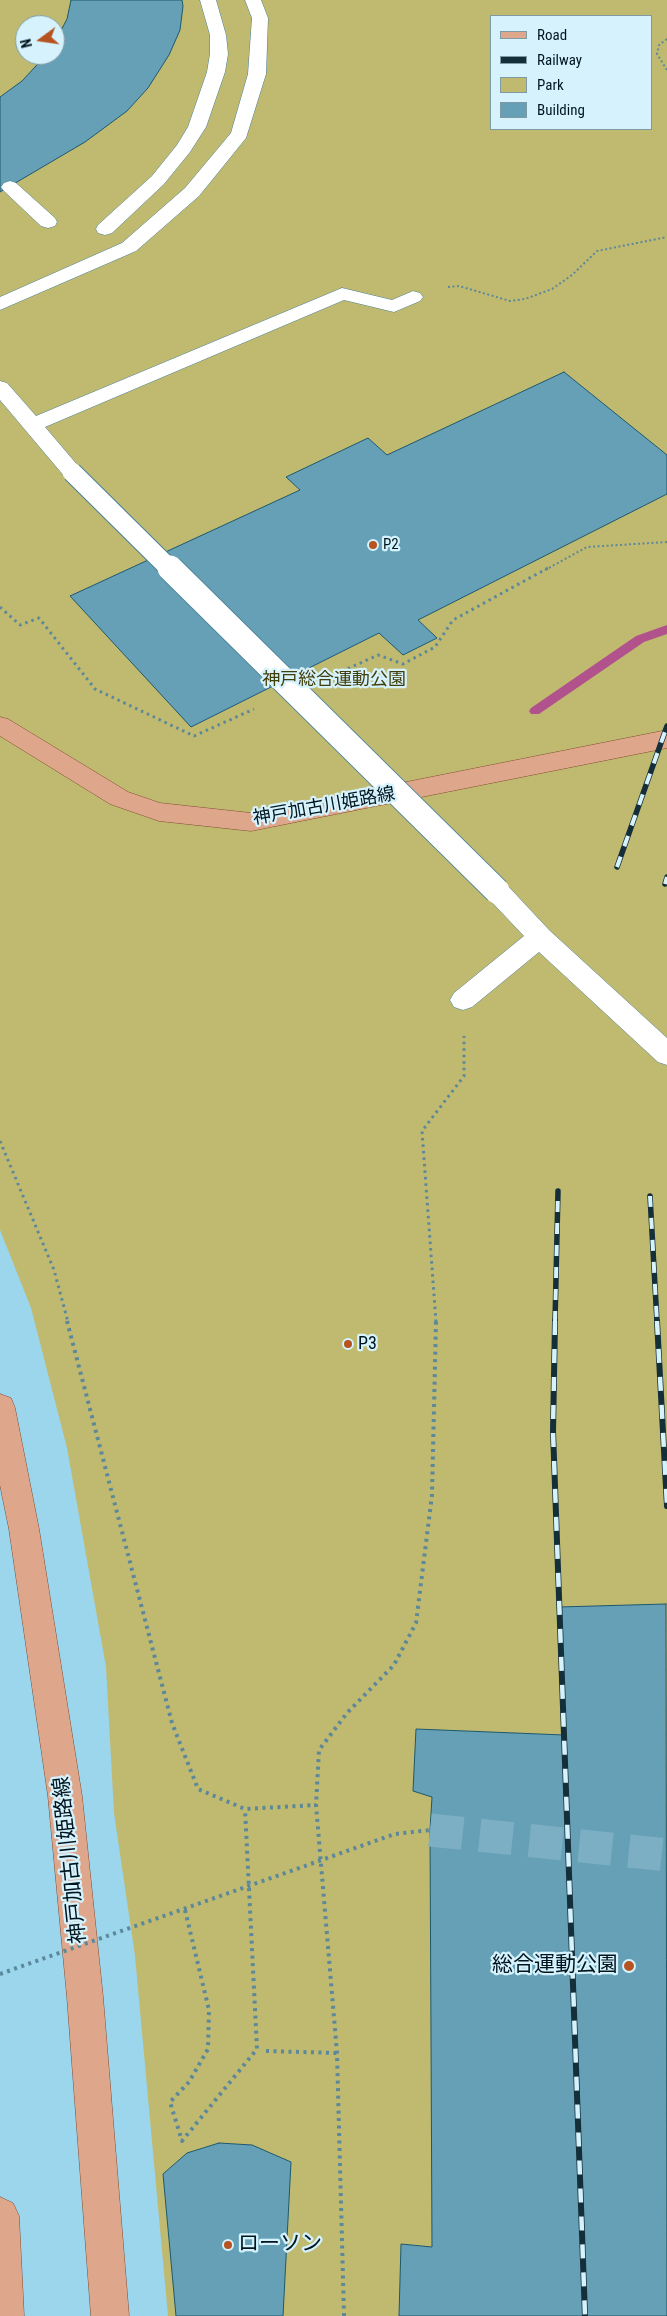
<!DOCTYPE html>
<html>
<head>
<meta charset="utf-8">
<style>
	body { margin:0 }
	#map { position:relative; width:667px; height:2316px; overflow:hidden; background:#9bd6ed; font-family:"Roboto Condensed",sans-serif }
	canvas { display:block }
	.legend { position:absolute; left:490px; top:15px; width:162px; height:115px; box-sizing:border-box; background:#d5f2fd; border:1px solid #809aa4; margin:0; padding:6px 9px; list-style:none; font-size:15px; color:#00151e }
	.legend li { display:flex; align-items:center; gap:10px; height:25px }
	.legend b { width:25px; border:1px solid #809aa4 }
	.north { position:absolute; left:15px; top:15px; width:50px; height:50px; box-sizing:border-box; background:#d5f2fd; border:1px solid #809aa4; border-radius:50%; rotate:256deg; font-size:14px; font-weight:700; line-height:20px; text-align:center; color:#00151e }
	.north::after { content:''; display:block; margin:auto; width:18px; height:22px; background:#b75320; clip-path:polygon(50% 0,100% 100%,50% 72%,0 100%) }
</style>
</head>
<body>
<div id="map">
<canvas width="667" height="2316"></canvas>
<ul class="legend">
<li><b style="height:6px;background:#dea68b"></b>Road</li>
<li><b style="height:6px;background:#152f3a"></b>Railway</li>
<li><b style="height:14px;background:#c0ba71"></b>Park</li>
<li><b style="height:14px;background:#66a0b6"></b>Building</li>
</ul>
<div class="north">N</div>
</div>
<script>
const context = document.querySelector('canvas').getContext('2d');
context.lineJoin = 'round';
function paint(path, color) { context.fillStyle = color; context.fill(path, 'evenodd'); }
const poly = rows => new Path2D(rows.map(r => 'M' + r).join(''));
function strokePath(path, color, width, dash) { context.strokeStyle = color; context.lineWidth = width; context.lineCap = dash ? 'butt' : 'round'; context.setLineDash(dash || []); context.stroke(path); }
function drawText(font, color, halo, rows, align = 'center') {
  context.font = font + ' "Roboto Condensed","Noto Sans JP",sans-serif'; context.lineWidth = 4.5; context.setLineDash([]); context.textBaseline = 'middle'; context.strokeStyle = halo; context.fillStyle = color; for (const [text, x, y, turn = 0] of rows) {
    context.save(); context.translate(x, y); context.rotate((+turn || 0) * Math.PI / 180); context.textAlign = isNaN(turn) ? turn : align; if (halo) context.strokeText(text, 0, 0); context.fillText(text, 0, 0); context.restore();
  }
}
const green = poly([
	[0,0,667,0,667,2316,168,2316,135,1956,114,1813,106,1667,67,1448,31,1308,0,1230],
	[491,16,651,16,651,129,491,129],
	[25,25,55,25,55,55,25,55]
]);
const stream = poly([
	[667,625,667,634,644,642,539,714,531,714,529,711,531,708,636,636,667,625]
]);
const building = poly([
	[71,0,182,0,183,6,180,30,169,55,148,88,127,111,85,142,0,192,0,97,22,81,46,55,55,55,55,42,67,19,71,0],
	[564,372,667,455,667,494,418,620,437,638,403,655,379,633,191,727,70,596,300,490,286,477,368,438,387,455,564,372],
	[666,1604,667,2316,399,2316,401,2244,432,2247,430,1830,432,1797,413,1791,416,1729,564,1735,559,1607,666,1604],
	[219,2143,252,2145,291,2162,283,2316,176,2316,163,2174,187,2153,219,2143]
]);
const minorTunnel = poly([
	[430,1830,667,1855]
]);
const pathFar2 = poly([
	[667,39,659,45,657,54,667,70],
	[448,287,459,286,510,301,525,299,552,289,572,275,597,251,667,237],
	[545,570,587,547,667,542]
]);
const pathFar1 = poly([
	[0,607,20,625,39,618,95,689,194,736,254,709],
	[336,674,378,655,403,664,435,647,453,620,548,568],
	[0,1141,54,1270,68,1322],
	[436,1322,422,1131,464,1076,464,1036]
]);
const path = poly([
	[67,1321,172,1723,198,1789,245,1809,316,1805],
	[185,1910,209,2010,208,2049,189,2082,170,2102,182,2141,257,2049,245,1809],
	[266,2051,337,2053],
	[344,2316,337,2053,316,1805,319,1750,347,1713,394,1665,416,1623,432,1495,436,1321]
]);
const minor = poly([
	[200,0,216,0,226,35,228,54,225,72,206,127,190,152,164,184,112,233,105,235,98,233,96,229,98,225,152,176,177,145,188,127,207,72,210,54,210,35,200,0],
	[245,0,261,0,268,18,266,74,246,138,199,196,136,251,0,310,0,297,122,243,185,188,231,133,248,74,252,18,245,0],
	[10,181,16,183,55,218,57,222,55,226,48,228,41,226,4,191,1,187,4,183,10,181],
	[342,288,392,300,413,291,420,293,423,297,420,301,394,312,344,300,45,427,79,467,83,472,79,477,72,479,65,477,0,400,0,381,7,383,36,416,342,288],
	[497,881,506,884,549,930,667,1038,667,1065,658,1062,539,952,472,1007,463,1010,454,1007,450,1000,454,993,524,936,488,898,485,891,488,884,497,881]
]);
const major = poly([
	[0,717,8,719,128,792,160,803,251,813,667,730,667,748,251,831,159,821,110,804,0,736,0,717],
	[0,1394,11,1398,15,1408,39,1529,82,1796,103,1997,129,2316,91,2316,67,1997,48,1796,9,1529,0,1485,0,1394],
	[0,2197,13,2203,19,2216,24,2316,0,2316,0,2197]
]);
const railFar1 = poly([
	[617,867,667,726],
	[665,884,667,877],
	[650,1196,657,1322],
	[555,1322,558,1191]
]);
const rail = poly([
	[555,1321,553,1431,585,2316],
	[657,1321,667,1506]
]);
const pathBridge = poly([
	[0,1974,395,1834,430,1830]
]);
const minorBridgeFar1 = poly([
	[72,472,171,570]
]);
const minorBridge = poly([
	[170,568,497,891]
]);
const markers = [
	[373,545,5,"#b75320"],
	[348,1344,5,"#b75320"],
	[629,1966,6,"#b75320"],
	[228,2245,5,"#b75320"]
];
const farPoinames = [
	["P2",383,545]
];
const parkNames = [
	["神戸総合運動公園",334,680]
];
const streetNames = [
	["神戸加古川姫路線",324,807,-10]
];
const poiNames = [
	["P3",358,1344]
];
const nearStreetnames = [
	["神戸加古川姫路線",71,1860,-96]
];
const nearPoinames = [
	["総合運動公園",618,1966],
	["ローソン",238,2245,"left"]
];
paint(green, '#c0ba71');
paint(stream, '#b1528d');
paint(building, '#66a0b6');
strokePath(building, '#1d596d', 1);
strokePath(minorTunnel, '#7cafc4', 33, [33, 17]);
strokePath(minor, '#488196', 1);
strokePath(major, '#824c33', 1);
strokePath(pathFar2, '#5c8899', 2, [2, 2.5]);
strokePath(pathFar1, '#5c8899', 3, [2.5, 4]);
strokePath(path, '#5c8899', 4, [3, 4.5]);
paint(minor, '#fff');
paint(major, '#dea68b');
strokePath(railFar1, '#152f3a', 5.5);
strokePath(rail, '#152f3a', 6);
strokePath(railFar1, '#d5f2fd', 4, [11]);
strokePath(rail, '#d5f2fd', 4.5, [14]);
strokePath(minorBridgeFar1, '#488196', 21, []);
strokePath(minorBridge, '#488196', 27, []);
strokePath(pathBridge, '#5c8899', 4, [3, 4.5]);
strokePath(minorBridgeFar1, '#fff', 19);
strokePath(minorBridge, '#fff', 25);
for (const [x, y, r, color] of markers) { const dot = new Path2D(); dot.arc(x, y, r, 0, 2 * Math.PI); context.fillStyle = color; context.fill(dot); strokePath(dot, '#d5f2fd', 2); }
drawText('15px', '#00151e', '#d5f2fd', farPoinames, 'left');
drawText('18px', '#423e09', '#d5f2fd', parkNames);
drawText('18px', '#00151e', '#d5f2fd', streetNames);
drawText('18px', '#00151e', '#d5f2fd', poiNames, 'left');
drawText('21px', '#00151e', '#d5f2fd', nearStreetnames);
drawText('21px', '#00151e', '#d5f2fd', nearPoinames, 'right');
</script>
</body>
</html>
